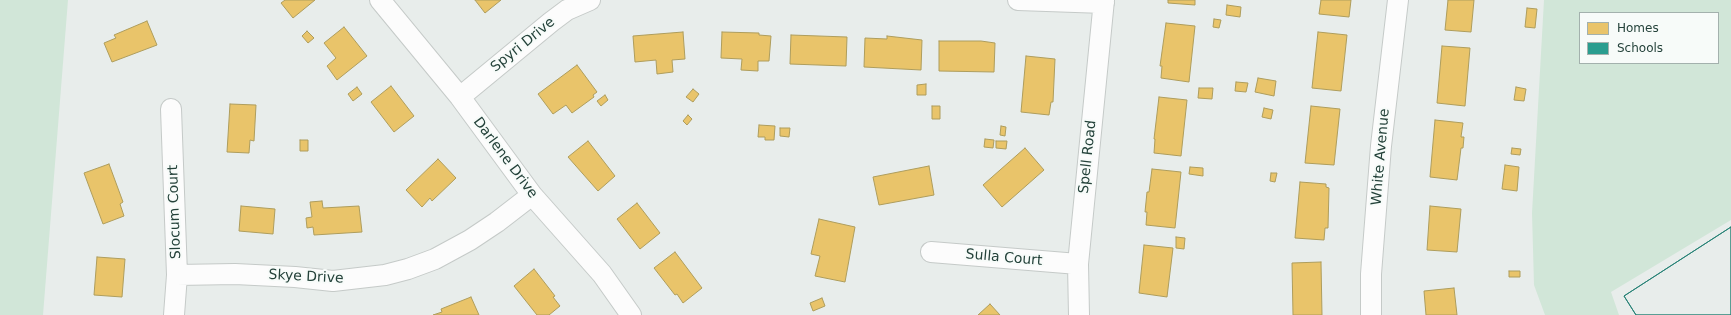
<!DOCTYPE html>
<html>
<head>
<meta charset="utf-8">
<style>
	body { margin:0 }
	#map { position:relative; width:1731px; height:315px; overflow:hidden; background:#e8edeb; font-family:"DejaVu Sans",sans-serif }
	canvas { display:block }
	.legend { position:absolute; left:1579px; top:12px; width:140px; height:52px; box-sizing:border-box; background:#f7fbf9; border:1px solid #a3b1ad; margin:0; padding:5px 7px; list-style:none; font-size:12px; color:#24423a }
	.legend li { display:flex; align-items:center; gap:8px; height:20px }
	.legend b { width:20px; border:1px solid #a3b1ad }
</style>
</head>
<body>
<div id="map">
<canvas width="1731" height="315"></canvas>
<ul class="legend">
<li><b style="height:11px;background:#e9c46a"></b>Homes</li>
<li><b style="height:11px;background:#2a9d8f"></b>Schools</li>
</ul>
</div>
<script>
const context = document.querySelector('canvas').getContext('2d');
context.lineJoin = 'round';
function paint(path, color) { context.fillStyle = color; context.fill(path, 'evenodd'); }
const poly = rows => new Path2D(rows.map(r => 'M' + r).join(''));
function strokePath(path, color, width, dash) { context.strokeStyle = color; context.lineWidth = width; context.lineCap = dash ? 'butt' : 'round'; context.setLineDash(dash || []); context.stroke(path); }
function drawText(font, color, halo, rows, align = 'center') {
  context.font = font + ' "DejaVu Sans",sans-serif'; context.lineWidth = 4; context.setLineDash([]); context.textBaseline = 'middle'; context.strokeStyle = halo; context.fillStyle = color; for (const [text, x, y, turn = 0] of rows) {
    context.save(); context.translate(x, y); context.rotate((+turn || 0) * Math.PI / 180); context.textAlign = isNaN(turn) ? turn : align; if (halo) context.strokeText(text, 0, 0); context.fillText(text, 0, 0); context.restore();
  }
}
const green = poly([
	[0,0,68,0,43,315,0,315],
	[1544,0,1731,0,1731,220,1611,292,1619,315,1545,315,1534,285,1532,213],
	[1580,13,1718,13,1718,63,1580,63]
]);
const homes = poly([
	[285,0,315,0,293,18,281,3,285,0],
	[475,0,501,0,485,13,475,0],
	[1168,0,1195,0,1195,5,1168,3,1168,0],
	[1321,0,1351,0,1349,17,1319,14,1321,0],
	[1448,0,1474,0,1471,32,1445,30,1448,0],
	[1227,5,1241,7,1240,17,1226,15,1227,5],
	[1527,8,1537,9,1535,28,1525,27,1527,8],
	[1214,19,1221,20,1219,28,1213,27,1214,19],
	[147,21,157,45,112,62,104,43,116,38,114,35,147,21],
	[1166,23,1195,26,1189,82,1161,78,1162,66,1160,66,1166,23],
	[344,27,367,56,337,80,327,66,336,58,324,43,344,27],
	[307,31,314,38,308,43,302,36,307,31],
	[683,32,685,59,672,60,673,72,657,74,656,60,635,62,633,36,683,32],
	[722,32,759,33,759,35,771,36,769,61,758,61,758,71,741,70,742,59,721,58,722,32],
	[1318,32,1347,35,1341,91,1312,88,1318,32],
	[791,35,847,37,846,66,790,64,791,35],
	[887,36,922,40,921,70,864,67,865,38,887,39,887,36],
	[939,41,981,41,995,43,994,72,939,71,939,41],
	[1442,46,1470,48,1465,106,1437,103,1442,46],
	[1026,56,1055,59,1053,102,1051,102,1049,115,1021,112,1026,56],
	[577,65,597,92,593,95,594,97,572,113,566,105,553,114,538,94,577,65],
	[1258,78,1276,81,1274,96,1255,92,1258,78],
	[1236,82,1248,83,1246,92,1235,91,1236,82],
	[926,84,926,95,917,95,917,85,926,84],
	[391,86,414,116,394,132,371,102,391,86],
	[357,87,362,94,353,101,348,94,357,87],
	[1516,87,1526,89,1524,101,1514,100,1516,87],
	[1199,88,1213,88,1212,99,1198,98,1199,88],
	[693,89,699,94,693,102,686,97,693,89],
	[605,95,608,100,601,106,597,101,605,95],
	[1159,97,1187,100,1181,156,1154,153,1155,139,1154,139,1159,97],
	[230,104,256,105,254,141,250,140,249,153,227,152,230,104],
	[932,106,940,106,940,119,932,119,932,106],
	[1311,106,1340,109,1334,165,1305,163,1311,106],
	[1264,108,1273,110,1271,119,1262,117,1264,108],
	[688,115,692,119,687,125,683,121,688,115],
	[1435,120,1463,123,1461,137,1464,137,1463,148,1461,148,1457,180,1430,177,1435,120],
	[759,125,775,126,774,140,765,140,765,137,758,137,759,125],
	[1001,126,1006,127,1005,136,1000,135,1001,126],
	[780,128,790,128,789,137,780,136,780,128],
	[985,139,994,140,993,148,984,147,985,139],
	[300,140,308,140,308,151,300,151,300,140],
	[588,141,615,176,598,191,568,157,588,141],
	[996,141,1007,141,1006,149,996,148,996,141],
	[1025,148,1044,170,1002,207,983,185,1025,148],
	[1512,148,1521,149,1520,155,1511,154,1512,148],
	[438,159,456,178,432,201,430,198,422,207,406,190,438,159],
	[109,164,123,202,120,204,124,216,103,224,84,173,109,164],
	[1505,165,1519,167,1517,191,1502,189,1505,165],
	[929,166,934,195,879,205,873,177,929,166],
	[1190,167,1203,168,1203,176,1189,174,1190,167],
	[1152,169,1181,172,1175,228,1146,225,1147,212,1145,212,1147,192,1149,192,1152,169],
	[1271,173,1277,173,1275,182,1270,181,1271,173],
	[1300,182,1326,184,1326,187,1329,188,1328,228,1325,228,1324,240,1295,238,1300,182],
	[322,201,323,208,359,206,362,232,314,235,313,227,307,228,306,218,312,217,310,202,322,201],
	[637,203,660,233,640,249,617,219,637,203],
	[241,206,275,209,273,234,239,231,241,206],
	[1430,206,1461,209,1457,252,1427,250,1430,206],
	[819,219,855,227,845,282,815,276,820,256,811,254,819,219],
	[1176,237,1185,238,1184,249,1176,248,1176,237],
	[1144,245,1173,248,1167,297,1139,293,1144,245],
	[675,252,702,288,683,303,677,294,675,295,654,268,675,252],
	[97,257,125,259,122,297,94,295,97,257],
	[1321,262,1322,315,1293,315,1292,263,1321,262],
	[534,269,555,296,553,297,560,306,549,315,537,315,514,286,534,269],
	[1509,271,1520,271,1520,277,1509,277,1509,271],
	[1454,288,1457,315,1426,315,1424,291,1454,288],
	[471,297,479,315,433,315,442,312,441,309,471,297],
	[822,298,825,306,813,311,810,303,822,298],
	[990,304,1000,315,978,315,990,304]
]);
const schools = poly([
	[1731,227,1731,315,1636,315,1624,296,1731,227],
	[1731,227,1731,315,1636,315,1624,296,1731,227]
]);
const minor = poly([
	[380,0,460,97,532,195,602,274,631,315],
	[1018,0,1104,3],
	[460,97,551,22,567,10,590,0],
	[171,109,177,275,174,315],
	[931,252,1078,264],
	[177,275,235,274,295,277,333,281,385,275,408,269,435,259,470,240,497,222,532,195],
	[1079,315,1078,264,1104,0],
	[1371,315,1371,274,1381,146,1398,0]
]);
const streetNames = [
	["Spyri Drive",523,45,-39],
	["Spell Road",1088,157,-84],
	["White Avenue",1381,157,-85],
	["Darlene Drive",505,158,53],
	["Slocum Court",175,212,-92],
	["Sulla Court",1004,258,5],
	["Skye Drive",306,277,3]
];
paint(green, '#d1e6d8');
paint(homes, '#e9c46a');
strokePath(homes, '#ae9d5c', 1);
paint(schools, '#2a9d8f');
strokePath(schools, '#288276', 1);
strokePath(minor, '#c5cac8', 22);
strokePath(minor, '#fcfcfc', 20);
drawText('14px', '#24423a', '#f7fbf9', streetNames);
</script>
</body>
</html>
